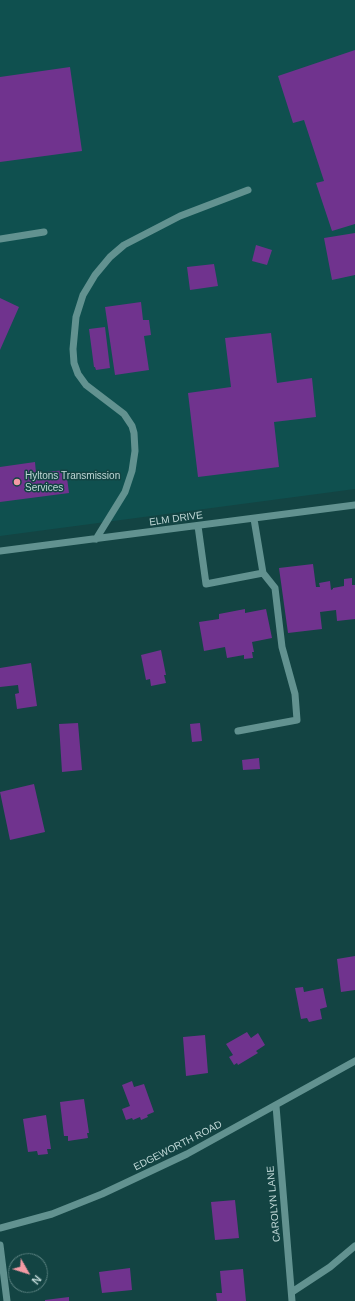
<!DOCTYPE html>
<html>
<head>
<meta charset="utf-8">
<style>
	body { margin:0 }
	#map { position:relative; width:355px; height:1301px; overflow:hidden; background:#134443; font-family:Helvetica,sans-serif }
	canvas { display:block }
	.north { position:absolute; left:8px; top:1253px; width:40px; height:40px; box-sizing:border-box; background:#134443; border:1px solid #587f7e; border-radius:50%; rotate:129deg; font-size:11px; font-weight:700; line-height:16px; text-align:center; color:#bfd7d6 }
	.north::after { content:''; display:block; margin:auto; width:14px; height:18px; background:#f49aa4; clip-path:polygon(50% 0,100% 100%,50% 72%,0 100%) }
</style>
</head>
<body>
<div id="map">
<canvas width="355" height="1301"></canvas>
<div class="north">N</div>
</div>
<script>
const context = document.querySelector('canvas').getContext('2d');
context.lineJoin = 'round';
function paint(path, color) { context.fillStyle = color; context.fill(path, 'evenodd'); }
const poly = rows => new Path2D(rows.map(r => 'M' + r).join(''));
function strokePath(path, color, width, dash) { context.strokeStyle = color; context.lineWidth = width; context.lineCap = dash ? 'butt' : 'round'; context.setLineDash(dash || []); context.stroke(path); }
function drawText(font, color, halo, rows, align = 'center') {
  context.font = font + ' Helvetica,sans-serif'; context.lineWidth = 3; context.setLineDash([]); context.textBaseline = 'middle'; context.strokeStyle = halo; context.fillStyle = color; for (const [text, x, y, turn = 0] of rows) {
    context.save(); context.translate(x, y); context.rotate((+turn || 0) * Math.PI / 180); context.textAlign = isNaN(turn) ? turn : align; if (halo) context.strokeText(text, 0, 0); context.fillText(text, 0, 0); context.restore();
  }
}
const built = poly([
	[0,0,355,0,355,489,0,536]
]);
const building = poly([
	[355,50,355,224,332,231,316,183,324,181,304,120,293,123,278,76],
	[70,67,82,151,0,162,0,77],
	[355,233,355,275,332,280,324,238],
	[256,245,272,250,267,265,252,261],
	[214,264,218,286,190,290,187,267],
	[0,298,19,307,0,350],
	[141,302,143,320,149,320,151,335,144,336,149,370,115,375,105,307],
	[105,327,110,368,96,370,95,367,94,367,89,329],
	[271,333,277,383,312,378,316,417,274,422,279,467,198,477,188,393,231,387,225,338],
	[35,462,36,473,66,470,69,493,0,502,0,467],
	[313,564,316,587,320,587,319,583,330,581,331,590,333,589,333,588,344,586,344,579,352,578,352,585,355,585,355,619,337,621,336,610,320,612,322,629,288,633,279,568],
	[245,609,245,613,266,609,272,638,252,642,254,652,252,652,253,658,244,659,244,655,227,658,225,647,204,651,199,622,219,619,219,614],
	[161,650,166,675,164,675,166,683,151,686,150,679,146,680,141,655],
	[31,663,37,706,17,709,15,694,19,693,18,685,0,687,0,668],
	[78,723,82,770,62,772,59,724],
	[200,723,202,741,192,742,190,724],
	[259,758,260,769,243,770,242,760],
	[34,784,45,832,10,840,0,792],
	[355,956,355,990,341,992,337,959],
	[303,987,304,992,323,988,327,1007,320,1009,322,1019,309,1022,307,1018,301,1019,295,988],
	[247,1032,251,1038,258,1033,265,1045,256,1051,258,1053,238,1065,237,1063,234,1065,229,1057,233,1055,226,1044],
	[205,1035,208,1073,186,1076,183,1037],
	[132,1081,134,1087,144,1084,154,1112,147,1115,148,1117,141,1120,140,1117,133,1120,132,1118,126,1120,122,1109,130,1106,122,1085],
	[84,1099,89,1133,87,1133,88,1138,68,1141,68,1136,64,1136,60,1102],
	[46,1115,51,1149,47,1149,48,1154,38,1155,37,1151,28,1152,23,1119],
	[235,1200,239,1238,215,1240,211,1202],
	[130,1268,132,1290,102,1293,99,1272],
	[243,1269,246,1301,217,1301,216,1293,222,1293,220,1271],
	[69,1297,69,1301,45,1301,45,1300]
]);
const minor = poly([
	[0,239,44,232],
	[198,526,206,584,263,573,254,519],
	[96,539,125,492,132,471,135,451,134,433,132,426,124,414,86,385,78,374,74,363,73,349,76,317,83,295,95,275,110,257,124,245,180,216,248,190],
	[0,551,355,505],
	[238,731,297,720,295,694,282,647,275,588,263,573],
	[276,1106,292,1301],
	[0,1228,52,1214,102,1194,187,1154,355,1061],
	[0,1245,7,1301],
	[292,1292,330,1267,355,1246]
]);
const markers = [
	[17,482,4,"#f49aa4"]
];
const poiNames = [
	["Hyltons Transmission",25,476],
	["Services",25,488]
];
const streetNames = [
	["ELM DRIVE",176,519,-8],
	["EDGEWORTH ROAD",178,1146,-27],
	["CAROLYN LANE",274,1204,-95]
];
paint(built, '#0f504f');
paint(building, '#70338e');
strokePath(minor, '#629290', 7);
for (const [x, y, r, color] of markers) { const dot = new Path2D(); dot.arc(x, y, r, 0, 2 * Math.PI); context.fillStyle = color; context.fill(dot); strokePath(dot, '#134443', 1.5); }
drawText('10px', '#bfd7d6', '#134443', poiNames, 'left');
drawText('10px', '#bfd7d6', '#134443', streetNames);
</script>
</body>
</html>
